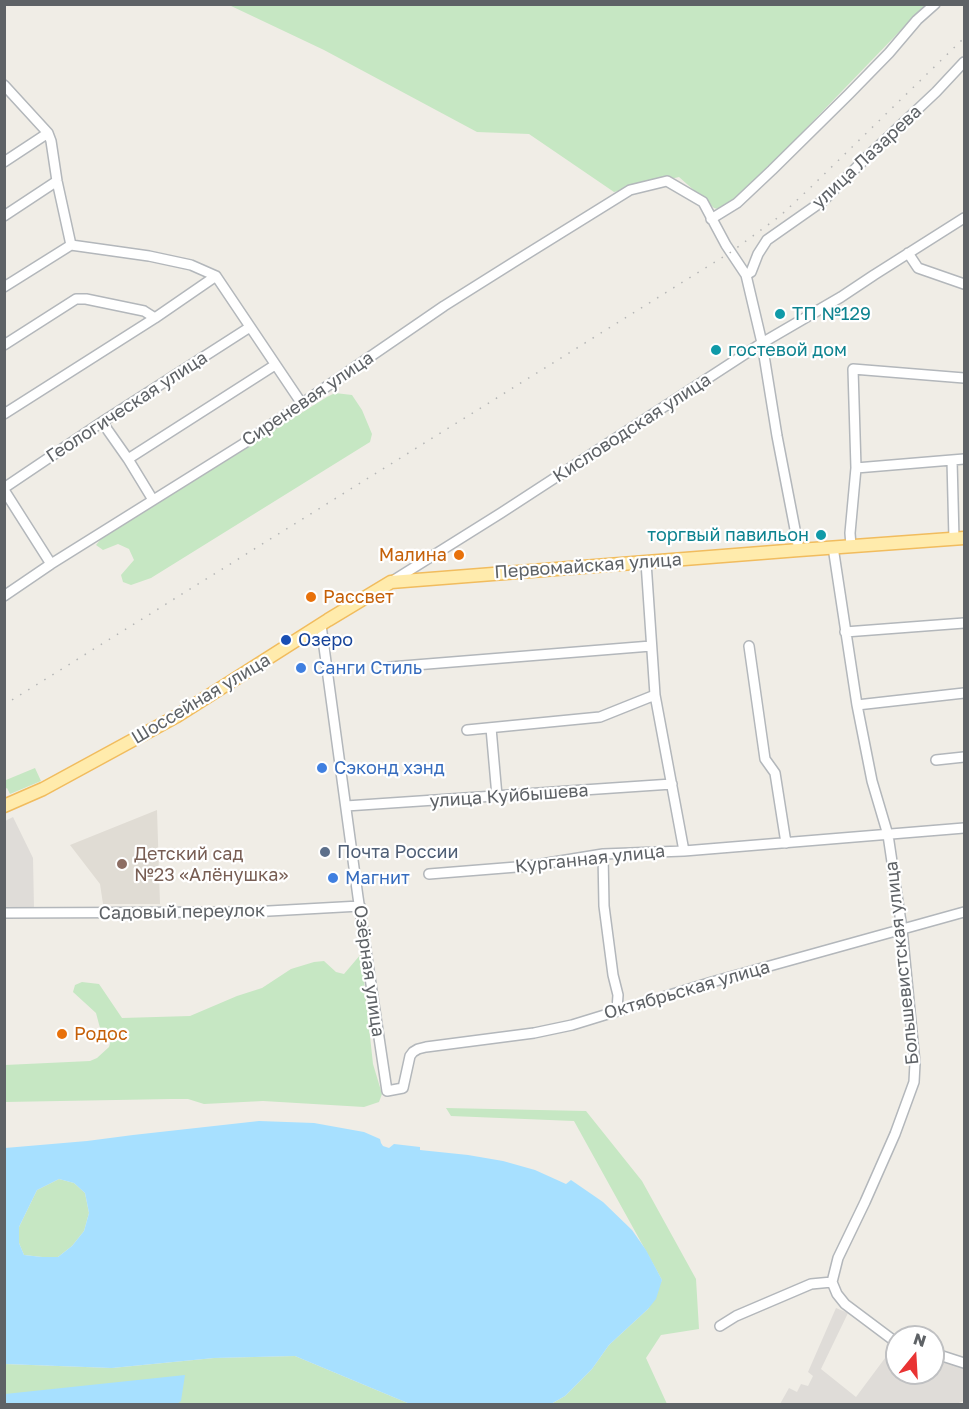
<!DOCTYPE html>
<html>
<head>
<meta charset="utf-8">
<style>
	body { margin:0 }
	#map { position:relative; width:969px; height:1409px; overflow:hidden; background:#f0ede6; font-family:"Golos Text",sans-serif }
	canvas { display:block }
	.frame { position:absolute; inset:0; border:6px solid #5e6266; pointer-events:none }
	.north { position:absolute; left:885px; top:1325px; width:60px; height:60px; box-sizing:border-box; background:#fff; border:2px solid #bfc0c2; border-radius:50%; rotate:18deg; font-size:16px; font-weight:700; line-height:24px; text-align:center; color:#5e6266 }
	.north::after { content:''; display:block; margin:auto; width:21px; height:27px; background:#e93333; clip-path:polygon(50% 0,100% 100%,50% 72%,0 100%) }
</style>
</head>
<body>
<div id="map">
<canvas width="969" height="1409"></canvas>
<div class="frame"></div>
<div class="north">N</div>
</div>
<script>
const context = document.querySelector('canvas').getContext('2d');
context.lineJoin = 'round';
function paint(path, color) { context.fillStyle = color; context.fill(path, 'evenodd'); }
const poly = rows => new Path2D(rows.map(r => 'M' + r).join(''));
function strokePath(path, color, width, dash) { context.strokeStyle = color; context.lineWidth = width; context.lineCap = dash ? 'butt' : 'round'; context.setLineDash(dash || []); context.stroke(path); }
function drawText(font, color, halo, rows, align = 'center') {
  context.font = font + ' "Golos Text",sans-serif'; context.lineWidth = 4.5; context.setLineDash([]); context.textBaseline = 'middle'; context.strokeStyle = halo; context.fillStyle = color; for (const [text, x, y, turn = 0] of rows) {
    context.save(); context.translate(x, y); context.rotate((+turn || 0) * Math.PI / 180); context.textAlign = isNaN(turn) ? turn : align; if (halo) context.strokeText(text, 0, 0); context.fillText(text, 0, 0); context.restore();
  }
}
const industrial = poly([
	[13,817,33,858,34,908,5,908,5,821],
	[836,1308,848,1313,821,1369,856,1397,894,1346,897,1348,897,1373,933,1373,933,1351,964,1362,964,1401,956,1404,780,1404,789,1388,797,1392,801,1384,808,1386,813,1376,808,1372]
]);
const education = poly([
	[157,810,160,904,103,904,100,884,70,845]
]);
const green = poly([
	[229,5,925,5,735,202,721,210,714,208,679,177,614,192,529,134,477,132,324,50],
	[335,393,352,395,362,410,372,434,370,442,151,578,131,585,123,582,121,575,134,560,129,549,118,544,103,550,96,545,104,535,327,397],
	[35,768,41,781,10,794,7,788,5,789,5,778,6,780],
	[361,954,373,1064,382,1094,379,1102,364,1107,263,1101,204,1104,188,1099,171,1099,5,1102,5,1065,90,1061,97,1058,109,1047,111,1040,100,1028,96,1013,73,992,75,985,82,982,99,984,122,1018,190,1016,237,996,262,988,291,969,314,962,324,961,336,972,344,974],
	[446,1108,586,1111,642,1181,696,1279,699,1329,661,1335,646,1358,667,1404,551,1404,565,1396,592,1369,609,1345,648,1309,662,1280,574,1121,451,1116],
	[59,1179,74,1183,85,1193,89,1213,84,1231,72,1246,58,1257,42,1257,24,1255,19,1243,19,1227,37,1190],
	[295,1356,410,1404,5,1404,4,1364,112,1368,214,1358]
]);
const water = poly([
	[259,1121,314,1123,364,1132,380,1139,381,1143,383,1146,389,1148,394,1144,420,1147,420,1150,468,1155,503,1161,535,1170,566,1184,571,1180,603,1202,632,1230,646,1250,662,1280,656,1299,648,1309,609,1345,592,1369,565,1396,551,1404,410,1404,295,1356,214,1358,112,1368,5,1364,5,1148,87,1141,133,1135],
	[59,1179,74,1183,85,1193,89,1213,84,1231,72,1246,58,1257,42,1257,24,1255,19,1243,19,1227,37,1190],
	[185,1375,181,1401,177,1404,5,1404,5,1394]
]);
const minor = poly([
	[4,85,48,133,51,141,57,181,71,245],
	[4,162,48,133],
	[4,216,57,181],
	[711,219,737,203,772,170,849,94,889,53,917,20,935,4],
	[908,253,918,268,964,284],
	[746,275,751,272,758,254,767,240,824,200,869,155,936,92,964,62],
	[4,287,71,245,149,256,191,265,216,276,302,404],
	[4,345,76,299,86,299,144,311,155,318],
	[4,414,155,318,216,276],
	[102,422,128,459,153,500],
	[128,459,275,365],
	[952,460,954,539],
	[856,468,964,459],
	[4,488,102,422,250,327],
	[4,490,51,564],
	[851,546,850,533,856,468,853,369,964,378],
	[646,562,655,695,684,851],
	[394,580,501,513,762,343,841,297,874,275,964,218],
	[4,596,51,564,243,444,444,306,514,262,630,190,667,181,703,202,726,245,746,275,762,343,777,436,799,550],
	[321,625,358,897,387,1091,403,1088,410,1056,413,1052,418,1049,426,1047,534,1033,572,1025,712,982,964,912],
	[845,632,964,623],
	[749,646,765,759,775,773,786,843],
	[390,667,651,646],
	[857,705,964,693],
	[491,728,497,796],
	[467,730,600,717,655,695],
	[936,760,964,757],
	[346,806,672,784],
	[603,854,604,906,613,975,618,995,617,1010],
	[429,874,529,866,603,854,684,851,964,828],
	[4,913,251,912,360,906],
	[832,1282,838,1258,865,1202,895,1134,914,1082,915,1063,902,929,888,835,872,781,857,705,833,547],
	[832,1282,837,1294,845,1304,897,1343],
	[720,1326,736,1316,811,1284,832,1282],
	[933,1353,964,1363]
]);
const major = poly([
	[4,806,43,789,177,716,328,620,391,582,799,550,964,538]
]);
const rail = poly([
	[4,705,731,252,780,216,810,188,964,38]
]);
const markers = [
	[780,314,6,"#0f9aa8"],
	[716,350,6,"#0f9aa8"],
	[821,535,6,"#0f9aa8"],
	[459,555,6,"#e8710a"],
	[311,597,6,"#e8710a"],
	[286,640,6,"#1a4fb4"],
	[301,668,6,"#3f7fe0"],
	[322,768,6,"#3f7fe0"],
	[325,852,6,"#5c6f8a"],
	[122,864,6,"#8d6e63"],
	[333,878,6,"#3f7fe0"],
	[62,1034,6,"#e8710a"]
];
const streetNames = [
	["улица Лазарева",867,157,-43],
	["Сиреневая улица",308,399,-34],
	["Геологическая улица",127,407,-33],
	["Кисловодская улица",632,428,-33],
	["Первомайская улица",588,566,-4],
	["Шоссейная улица",201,699,-31],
	["улица Куйбышева",509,796,-4],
	["Курганная улица",590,859,-6],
	["Садовый переулок",182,912,-1],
	["Большевистская улица",902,963,-96],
	["Озёрная улица",369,971,82],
	["Октябрьская улица",687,990,-16]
];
const cultureNames = [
	["ТП №129",792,314],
	["гостевой дом",728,350],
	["торгвый павильон",809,535,"right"]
];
const foodNames = [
	["Малина",447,555,"right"],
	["Рассвет",323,597],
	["Родос",74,1034]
];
const transitNames = [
	["Озеро",298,640]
];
const shopNames = [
	["Санги Стиль",313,668],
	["Сэконд хэнд",334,768],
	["Магнит",345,878]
];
const serviceNames = [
	["Почта России",337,852]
];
const educationNames = [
	["Детский сад",134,854],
	["№23 «Алёнушка»",134,875]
];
paint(industrial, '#dfdcd8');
paint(education, '#e0dcd4');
paint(green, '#c6e7c3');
paint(water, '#a7e0ff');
strokePath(minor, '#b3b7bb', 12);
strokePath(major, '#f1bc5e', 15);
strokePath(minor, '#fff', 9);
strokePath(major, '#ffebac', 12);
strokePath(rail, '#b5b6b6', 1.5, [1.5, 8]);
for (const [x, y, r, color] of markers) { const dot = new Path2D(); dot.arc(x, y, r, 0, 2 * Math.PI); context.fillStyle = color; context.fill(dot); strokePath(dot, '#fff', 2); }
drawText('18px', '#5e6266', '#fff', streetNames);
drawText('18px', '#0d838f', '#fff', cultureNames, 'left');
drawText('18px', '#c56008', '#fff', foodNames, 'left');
drawText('18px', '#164399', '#fff', transitNames, 'left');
drawText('18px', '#366cbe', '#fff', shopNames, 'left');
drawText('18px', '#4e5e75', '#fff', serviceNames, 'left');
drawText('18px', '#785e54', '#fff', educationNames, 'left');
</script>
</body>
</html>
